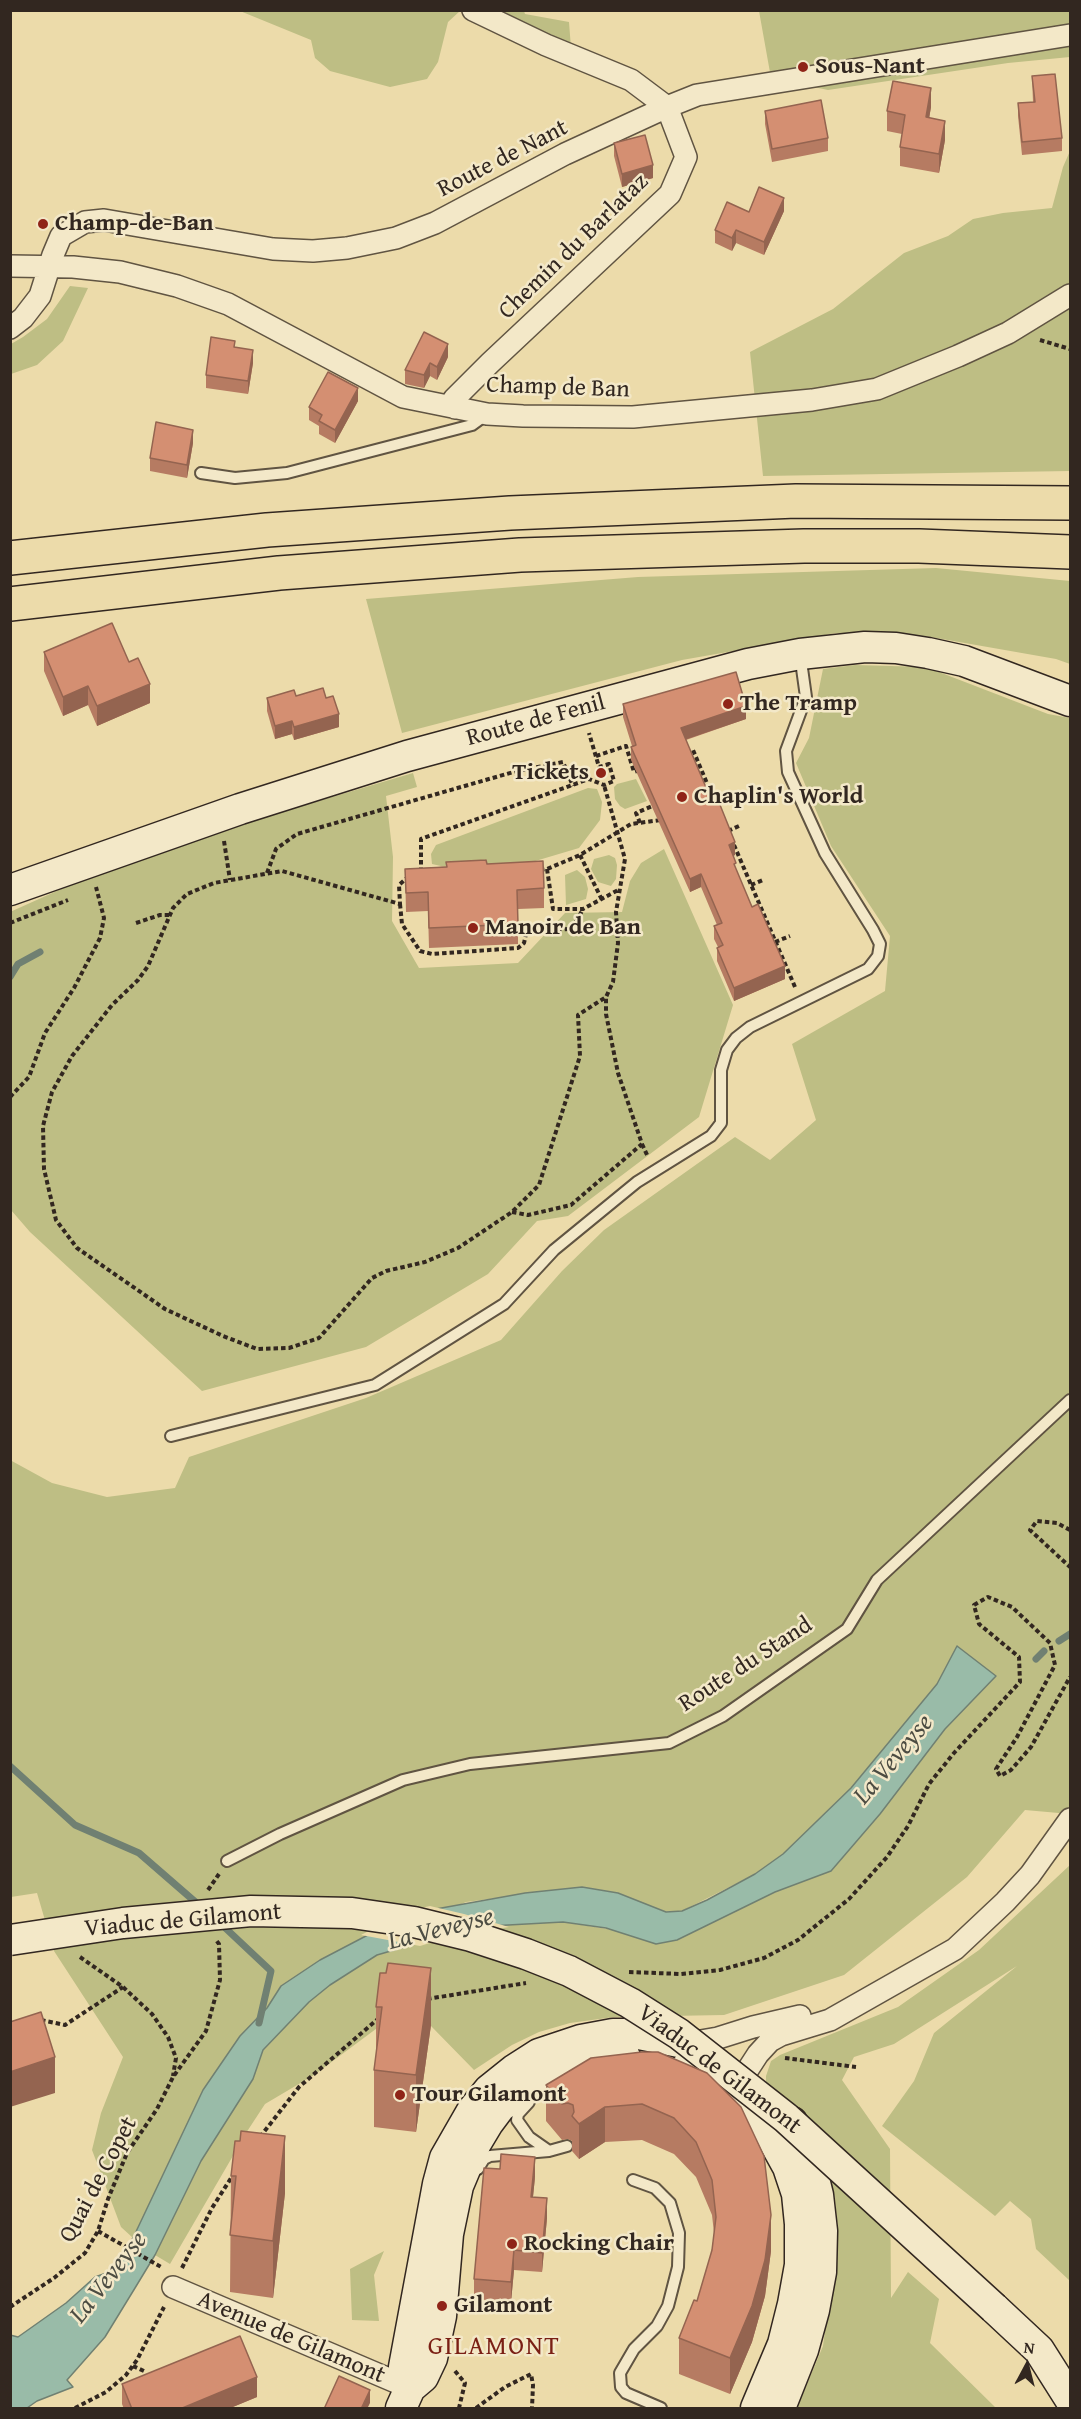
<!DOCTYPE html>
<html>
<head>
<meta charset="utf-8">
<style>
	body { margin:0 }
	#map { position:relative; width:1081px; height:2419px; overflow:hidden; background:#ecdbaa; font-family:"Gentium Book Plus",serif }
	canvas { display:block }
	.frame { position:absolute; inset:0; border:12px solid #322720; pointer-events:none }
	.north { position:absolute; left:997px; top:2335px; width:60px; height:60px; -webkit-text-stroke:4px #f3e8c8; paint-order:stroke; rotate:7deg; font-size:16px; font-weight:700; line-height:24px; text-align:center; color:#322720 }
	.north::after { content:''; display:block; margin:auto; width:21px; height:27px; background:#322720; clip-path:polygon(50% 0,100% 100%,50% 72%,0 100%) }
</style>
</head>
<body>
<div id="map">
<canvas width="1081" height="2419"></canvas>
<div class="frame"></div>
<div class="north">N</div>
</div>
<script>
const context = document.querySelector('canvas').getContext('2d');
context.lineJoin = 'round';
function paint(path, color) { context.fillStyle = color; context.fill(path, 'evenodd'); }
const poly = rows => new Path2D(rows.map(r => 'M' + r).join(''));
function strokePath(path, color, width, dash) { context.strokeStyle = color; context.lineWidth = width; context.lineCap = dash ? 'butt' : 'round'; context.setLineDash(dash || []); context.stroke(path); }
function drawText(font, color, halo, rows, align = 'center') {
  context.font = font + ' "Gentium Book Plus",serif'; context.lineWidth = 5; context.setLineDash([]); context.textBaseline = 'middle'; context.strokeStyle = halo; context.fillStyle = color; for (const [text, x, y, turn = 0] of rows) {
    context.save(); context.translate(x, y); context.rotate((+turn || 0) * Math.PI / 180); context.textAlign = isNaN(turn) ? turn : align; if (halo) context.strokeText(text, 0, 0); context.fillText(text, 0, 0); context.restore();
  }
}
const green = poly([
	[240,11,460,11,448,22,438,62,427,79,390,87,330,71,315,58,311,40],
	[466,11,524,11,525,14,569,22,571,48],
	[759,11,1070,11,1070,57,1008,63,828,90,771,78],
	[1070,151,1070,471,763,476,750,352,833,309,904,253,948,236,973,219,1003,213,1052,208,1063,167],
	[70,286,88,288,63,341,37,365,11,374,11,344,23,337,47,319],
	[936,568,1070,581,1070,664,1056,659,925,636,836,633,682,660,402,733,366,599,638,577],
	[855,665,926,667,1048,714,1070,718,1070,1814,1025,1810,967,1877,844,1975,724,2015,614,2017,570,2023,539,2032,512,2045,474,2070,431,2026,388,2020,314,2075,265,2104,248,2130,170,2264,155,2255,201,2161,253,2079,263,2050,309,2002,330,1985,377,1955,449,1934,490,1926,563,1922,677,1940,775,1892,831,1871,880,1814,945,1729,995,1676,957,1646,937,1684,851,1788,783,1854,755,1874,682,1911,666,1912,618,1893,582,1887,466,1902,281,1986,267,2008,240,2036,203,2090,133,2238,121,2227,92,2150,101,2113,123,2057,54,1951,37,1893,11,1897,10,1460,52,1483,107,1497,175,1488,189,1457,366,1398,501,1340,562,1271,604,1230,735,1137,770,1160,816,1120,792,1044,885,991,890,936,831,846,796,763,809,738,823,669],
	[413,773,417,787,386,796,393,857,392,921,419,968,518,963,565,913,622,912,630,881,641,863,664,849,733,1005,699,1117,568,1216,537,1221,488,1274,366,1347,202,1391,30,1232,11,1210,10,912,137,855],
	[636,779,647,801,625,809,620,806,615,799,614,787,617,784],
	[588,788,597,789,602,802,600,820,579,848,532,862,454,869,432,864,431,854,436,845],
	[609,855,615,858,617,865,616,879,611,886,598,882,591,869,594,859],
	[577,870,585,877,588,889,586,899,566,905,565,875],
	[1070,1865,1070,2281,1036,2249,1031,2219,1010,2201,995,2216,882,2126,914,2081,934,2033,1017,1966,894,2044,854,2057,842,2080,890,2149,891,2298,908,2272,939,2299,930,2343,996,2408,797,2408,823,2346,838,2230,835,2199,816,2160,766,2091,766,2076,771,2061,780,2055,898,2007,979,1950],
	[384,2251,374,2275,379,2321,352,2320,350,2269]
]);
const water = poly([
	[957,1646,996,1676,945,1729,880,1814,831,1871,775,1892,677,1940,656,1944,606,1928,563,1922,490,1926,449,1934,377,1955,330,1985,309,2002,263,2050,253,2079,201,2161,155,2255,135,2288,105,2337,67,2380,73,2387,37,2401,27,2408,11,2408,10,2335,18,2337,66,2303,95,2277,109,2272,133,2238,203,2090,240,2036,267,2008,281,1986,320,1960,408,1914,525,1893,582,1887,618,1893,666,1912,682,1911,707,1900,755,1874,783,1854,851,1788,937,1684,957,1646]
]);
const pier = poly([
	[430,1906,464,1914,509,1927,450,1937,420,1946,361,1935,407,1911]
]);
const stream = poly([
	[10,977,18,964,40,952],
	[1059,1641,1070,1634],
	[1036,1659,1044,1651],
	[10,1766,75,1825,139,1853,200,1906],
	[220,1923,271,1971,259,2023]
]);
const path = poly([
	[1040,340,1070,349],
	[686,752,693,750,714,800],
	[596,756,626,746,634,772,640,770],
	[640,823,636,813,655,805],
	[728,831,739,826],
	[224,841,230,880],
	[734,845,795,987],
	[580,855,602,900],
	[547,869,553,909,583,909,620,889],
	[540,870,547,869,580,855,631,824,661,820],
	[421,872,421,839,589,779,604,785,614,781,609,764,599,767,589,733],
	[267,873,276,849,297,834,517,771,563,762,573,786],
	[409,876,399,885,400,904,282,871,214,883,187,894,173,908,148,966,138,980,112,1005,72,1056,52,1092,43,1126,44,1169,56,1220,77,1248,165,1309,223,1336,257,1349,289,1348,319,1338,372,1278,386,1271,425,1262,458,1248,512,1212,539,1185,580,1056,578,1015,606,997,613,982,618,943,616,912,625,859,604,785],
	[751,885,763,880],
	[400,904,402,924,420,951,432,954,518,948,524,943,527,930,572,929,583,909],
	[10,923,68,900],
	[136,923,160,915,169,915],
	[775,942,790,936],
	[10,1097,29,1077,45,1033,74,988,100,938,104,918,96,887],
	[642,1144,648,1157],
	[512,1212,528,1215,571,1205,642,1144,618,1073,606,1014,606,998],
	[1070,1530,1057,1523,1037,1521,1030,1530,1070,1567],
	[208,1890,219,1874],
	[80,1957,123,1987,152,2014,168,2037,176,2058,173,2076],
	[629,1972,681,1974,720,1970,764,1958,798,1940,849,1899,887,1857,908,1826,929,1784,954,1753,1020,1682,1019,1657,979,1624,974,1605,988,1597,1012,1607,1050,1643,1055,1665,1017,1737,996,1769,1000,1776,1011,1770,1031,1747,1070,1677],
	[427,1999,526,1983],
	[41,2020,65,2025,123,1987],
	[785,2058,856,2067],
	[260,2137,299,2087,379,2018],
	[98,2231,163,2268],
	[182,2268,212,2208,233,2175],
	[10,2307,54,2278,85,2253,98,2231,108,2199,127,2153,157,2109,173,2077,206,2031,220,1980,219,1944,216,1940],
	[133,2366,146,2372],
	[455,2371,465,2383,459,2408],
	[75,2408,106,2392,126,2375,137,2360,164,2307],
	[476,2408,505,2387,531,2374,533,2385,532,2408]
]);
const lane = poly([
	[201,473,235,478,287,473,472,425,487,414],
	[171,1436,375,1385,504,1304,554,1250,637,1182,711,1136,721,1123,721,1070,727,1050,736,1038,750,1027,868,969,878,956,880,944,873,930,825,853,788,772,786,751,806,697,800,654],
	[227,1861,280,1834,403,1780,470,1764,669,1743,723,1716,847,1629,877,1580,1070,1400],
	[529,2102,518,2114,517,2120,529,2137,549,2151],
	[478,2169,484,2159,490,2156,549,2151,567,2146],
	[633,2180,655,2188,670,2203,679,2233,678,2267,668,2306,657,2326,634,2349,620,2373,621,2387,626,2393,661,2408]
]);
const street = poly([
	[10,266,73,267,120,272,177,286,228,304,403,397,487,414,523,416,633,417,812,400,877,389,958,356,1008,333,1070,295],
	[10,328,23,318,40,296,53,255,61,236,85,222,104,220,273,249,313,251,347,248,396,238,435,223,565,154,667,107,697,95,1070,35],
	[455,408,454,399,490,363,670,194,686,157,667,107,631,80,546,45,473,10],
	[689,2043,718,2038,753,2027,800,2016],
	[745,2074,758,2054,770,2041,781,2035,830,2020,955,1949,1005,1902,1030,1875,1070,1819],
	[173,2287,410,2388]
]);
const secondary = poly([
	[10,890,240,809,407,756,748,664,800,654,865,647,896,648,928,653,964,661,1070,701],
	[686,2068,710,2080,745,2104,767,2129,788,2167,797,2194,800,2224,800,2265,793,2304,783,2344,756,2408],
	[994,2308,1039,2350,1070,2399],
	[410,2388,404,2367,438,2184,445,2158,472,2111,489,2090,514,2070,539,2054,581,2040,613,2034,639,2034,694,2045],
	[401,2408,410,2388,423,2377,432,2358,441,2316,448,2234,458,2186,476,2143,488,2123,500,2107,525,2087,555,2072,581,2063,625,2057],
	[780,2408,803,2350,814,2310,821,2272,822,2231,818,2195,807,2150,792,2122]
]);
const highway = poly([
	[10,558,267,530,510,513,796,501,1070,503],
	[10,604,279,573,520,555,804,546,919,546,1070,552]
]);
const secondaryBridge = poly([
	[10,1940,123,1923,251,1911,352,1913,414,1922,471,1936,526,1954,569,1971,630,2003,679,2034,786,2118,994,2308]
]);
const wall = poly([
	[1032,76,1062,138,1062,151,1022,155,1018,116,1018,103,1033,102],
	[931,107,929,118,945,140,939,173,900,166,900,147,902,134,887,131,887,111],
	[765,111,828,138,828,151,772,162,765,124],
	[614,143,653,178,622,187,614,156],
	[784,211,764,255,736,243,732,251,715,243,715,230,749,212],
	[235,347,253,363,248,394,206,388,206,375],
	[448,357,437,380,430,376,424,388,405,384,405,370],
	[358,401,335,443,319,434,319,426,309,420,309,407],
	[193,443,187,478,150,471,150,458],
	[44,652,129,662,150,703,97,726,88,705,63,716,44,671],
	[296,696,326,698,339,727,294,740,292,734,275,739,267,711,267,698],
	[623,704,746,719,686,740,735,855,733,856,736,871,785,979,734,1001,717,961,717,948,718,947,714,939,714,926,717,925,701,887,690,892,631,760,631,747,632,746,623,717],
	[487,864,544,888,544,908,518,909,518,944,429,948,428,911,406,912,405,869],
	[380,1973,431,2025,416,2132,374,2127,374,2070,376,2057,376,2007],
	[642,2052,771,2251,765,2296,752,2342,730,2394,679,2374,679,2338,697,2301,712,2250,714,2233,712,2215,696,2177,674,2154,642,2140,605,2142,579,2159,572,2151,572,2141,568,2139,562,2140,546,2121,546,2085],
	[240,2141,285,2193,273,2298,230,2292,231,2176],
	[535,2177,533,2197,547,2218,542,2272,514,2270,511,2302,474,2299,474,2279],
	[122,2384,257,2397,228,2409,124,2409,122,2404]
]);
const shadedWall = poly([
	[931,88,931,107,926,137,926,117],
	[945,121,945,140,939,173,939,154],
	[653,165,653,178,622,187,622,174],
	[784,198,784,211,764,255,764,242],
	[736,230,736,243,732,251,732,238],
	[448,344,448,357,437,380,437,367],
	[253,350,253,363,248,394,248,381],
	[430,363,430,376,424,388,424,375],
	[358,388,358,401,335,443,335,430],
	[193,430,193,443,187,478,187,465],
	[150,684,150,703,97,726,97,706],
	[88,686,88,705,63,716,63,697],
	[746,706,746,719,681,741,681,728],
	[339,714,339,727,294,740,294,727],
	[292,721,292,734,275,739,275,726],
	[735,842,735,855,729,858,729,845],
	[701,874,701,887,690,892,690,879],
	[785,966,785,979,734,1001,734,988],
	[431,1968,431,2025,416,2132,416,2075],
	[55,2057,55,2093,10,2107,10,2072],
	[605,2107,605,2142,579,2159,579,2124],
	[285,2136,285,2193,273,2298,273,2241],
	[535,2157,535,2177,531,2216,531,2197],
	[547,2198,547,2218,542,2272,542,2253],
	[771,2215,771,2251,765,2296,752,2342,730,2394,730,2358],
	[514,2250,514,2270,511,2302,511,2282],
	[257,2377,257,2397,228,2409,180,2409],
	[370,2390,370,2403,367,2409,361,2409]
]);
const building = poly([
	[1055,74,1062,138,1022,142,1018,103,1035,102,1032,76,1055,74],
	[893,81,931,88,926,117,945,121,939,154,900,147,905,115,887,111,893,81],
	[821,100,828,138,772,149,765,111,821,100],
	[645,135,653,165,622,174,614,143,645,135],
	[759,187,784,198,764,242,736,230,732,238,715,230,727,202,749,212,759,187],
	[424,332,448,344,437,367,430,363,424,375,405,370,424,332],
	[211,337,235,341,234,347,253,350,248,381,206,375,211,337],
	[328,372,358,388,335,430,319,421,322,415,309,407,328,372],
	[156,422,193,430,187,465,150,458,156,422],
	[112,623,129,662,138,658,150,684,97,706,88,686,63,697,44,652,112,623],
	[736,672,746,706,681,728,710,797,716,795,735,842,729,845,736,863,734,864,752,907,758,904,785,966,734,988,717,948,723,945,714,926,722,923,701,874,690,879,631,747,636,745,623,704,736,672],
	[323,688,326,698,333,696,339,714,294,727,292,721,275,726,267,698,294,690,296,696,323,688],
	[486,860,487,864,543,861,544,888,517,890,518,924,429,928,428,892,406,893,405,869,447,867,446,862,486,860],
	[388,1963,431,1968,416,2075,374,2070,382,2007,376,2007,380,1973,386,1973,388,1963],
	[41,2012,55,2057,10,2072,10,2022,41,2012],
	[642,2052,658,2052,707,2073,741,2107,764,2156,771,2215,765,2260,752,2306,730,2358,679,2338,694,2300,697,2301,712,2250,716,2217,712,2180,696,2142,674,2118,642,2104,605,2107,579,2124,572,2116,574,2112,573,2105,568,2103,562,2104,546,2085,591,2058,642,2052],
	[241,2131,285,2136,273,2241,230,2235,236,2176,231,2176,235,2141,240,2141,241,2131],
	[501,2154,535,2157,531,2197,547,2198,542,2253,514,2250,511,2282,474,2279,484,2168,500,2169,501,2154],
	[240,2336,257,2377,180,2409,132,2409,122,2384,240,2336],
	[339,2376,370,2390,361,2409,324,2409,339,2376]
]);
const markers = [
	[803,67,6,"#8f2418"],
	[43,224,6,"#8f2418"],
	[728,704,6,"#8f2418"],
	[601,773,6,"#8f2418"],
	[682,797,6,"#8f2418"],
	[473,928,6,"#8f2418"],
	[400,2095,6,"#8f2418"],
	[512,2244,6,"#8f2418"],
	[442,2306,6,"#8f2418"]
];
const poiNames = [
	["Sous-Nant",815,67],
	["Champ-de-Ban",55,224],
	["The Tramp",740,704],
	["Tickets",589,773,"right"],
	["Chaplin's World",694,797],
	["Manoir de Ban",485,928],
	["Tour Gilamont",412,2095],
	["Rocking Chair",524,2244],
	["Gilamont",454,2306]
];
const streetNames = [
	["Route de Nant",503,159,-27],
	["Chemin du Barlataz",574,247,-44],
	["Champ de Ban",558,388,2],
	["Route de Fenil",536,721,-15],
	["Route du Stand",746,1665,-33],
	["Viaduc de Gilamont",183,1921,-5],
	["Viaduc de Gilamont",719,2070,37],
	["Quai de Copet",99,2180,-62],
	["Avenue de Gilamont",291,2338,23]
];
const waterNames = [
	["La Veveyse",894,1760,-50],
	["La Veveyse",441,1930,-14],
	["La Veveyse",109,2278,-52]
];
const neighbourhoodNames = [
	["GILAMONT",494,2347]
];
paint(green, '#bebe84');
paint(water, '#99bba8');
strokePath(water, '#708072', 1.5);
paint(pier, '#ecdbaa');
strokePath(stream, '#708072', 7);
strokePath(lane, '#605442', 14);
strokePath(street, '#605442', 24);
strokePath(secondary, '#322720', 33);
strokePath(highway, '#322720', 36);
strokePath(path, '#322720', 4, [4.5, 3]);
strokePath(lane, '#f3e8c8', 10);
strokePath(street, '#f3e8c8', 21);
strokePath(secondary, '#f3e8c8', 30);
strokePath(highway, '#ecdbaa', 33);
strokePath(secondaryBridge, '#322720', 33, []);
strokePath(secondaryBridge, '#f3e8c8', 30);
paint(wall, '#b67b62');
paint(shadedWall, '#946450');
paint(building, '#d48f72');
strokePath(building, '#946450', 1.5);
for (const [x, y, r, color] of markers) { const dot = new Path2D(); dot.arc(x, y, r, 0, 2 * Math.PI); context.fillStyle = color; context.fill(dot); strokePath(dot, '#f3e8c8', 2); }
drawText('bold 24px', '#322720', '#f3e8c8', poiNames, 'left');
drawText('24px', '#322720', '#f3e8c8', streetNames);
drawText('italic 26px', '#4c4c42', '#f3e8c8', waterNames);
context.letterSpacing = '1.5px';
drawText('26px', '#7a1f14', '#f3e8c8', neighbourhoodNames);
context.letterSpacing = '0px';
</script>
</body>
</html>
